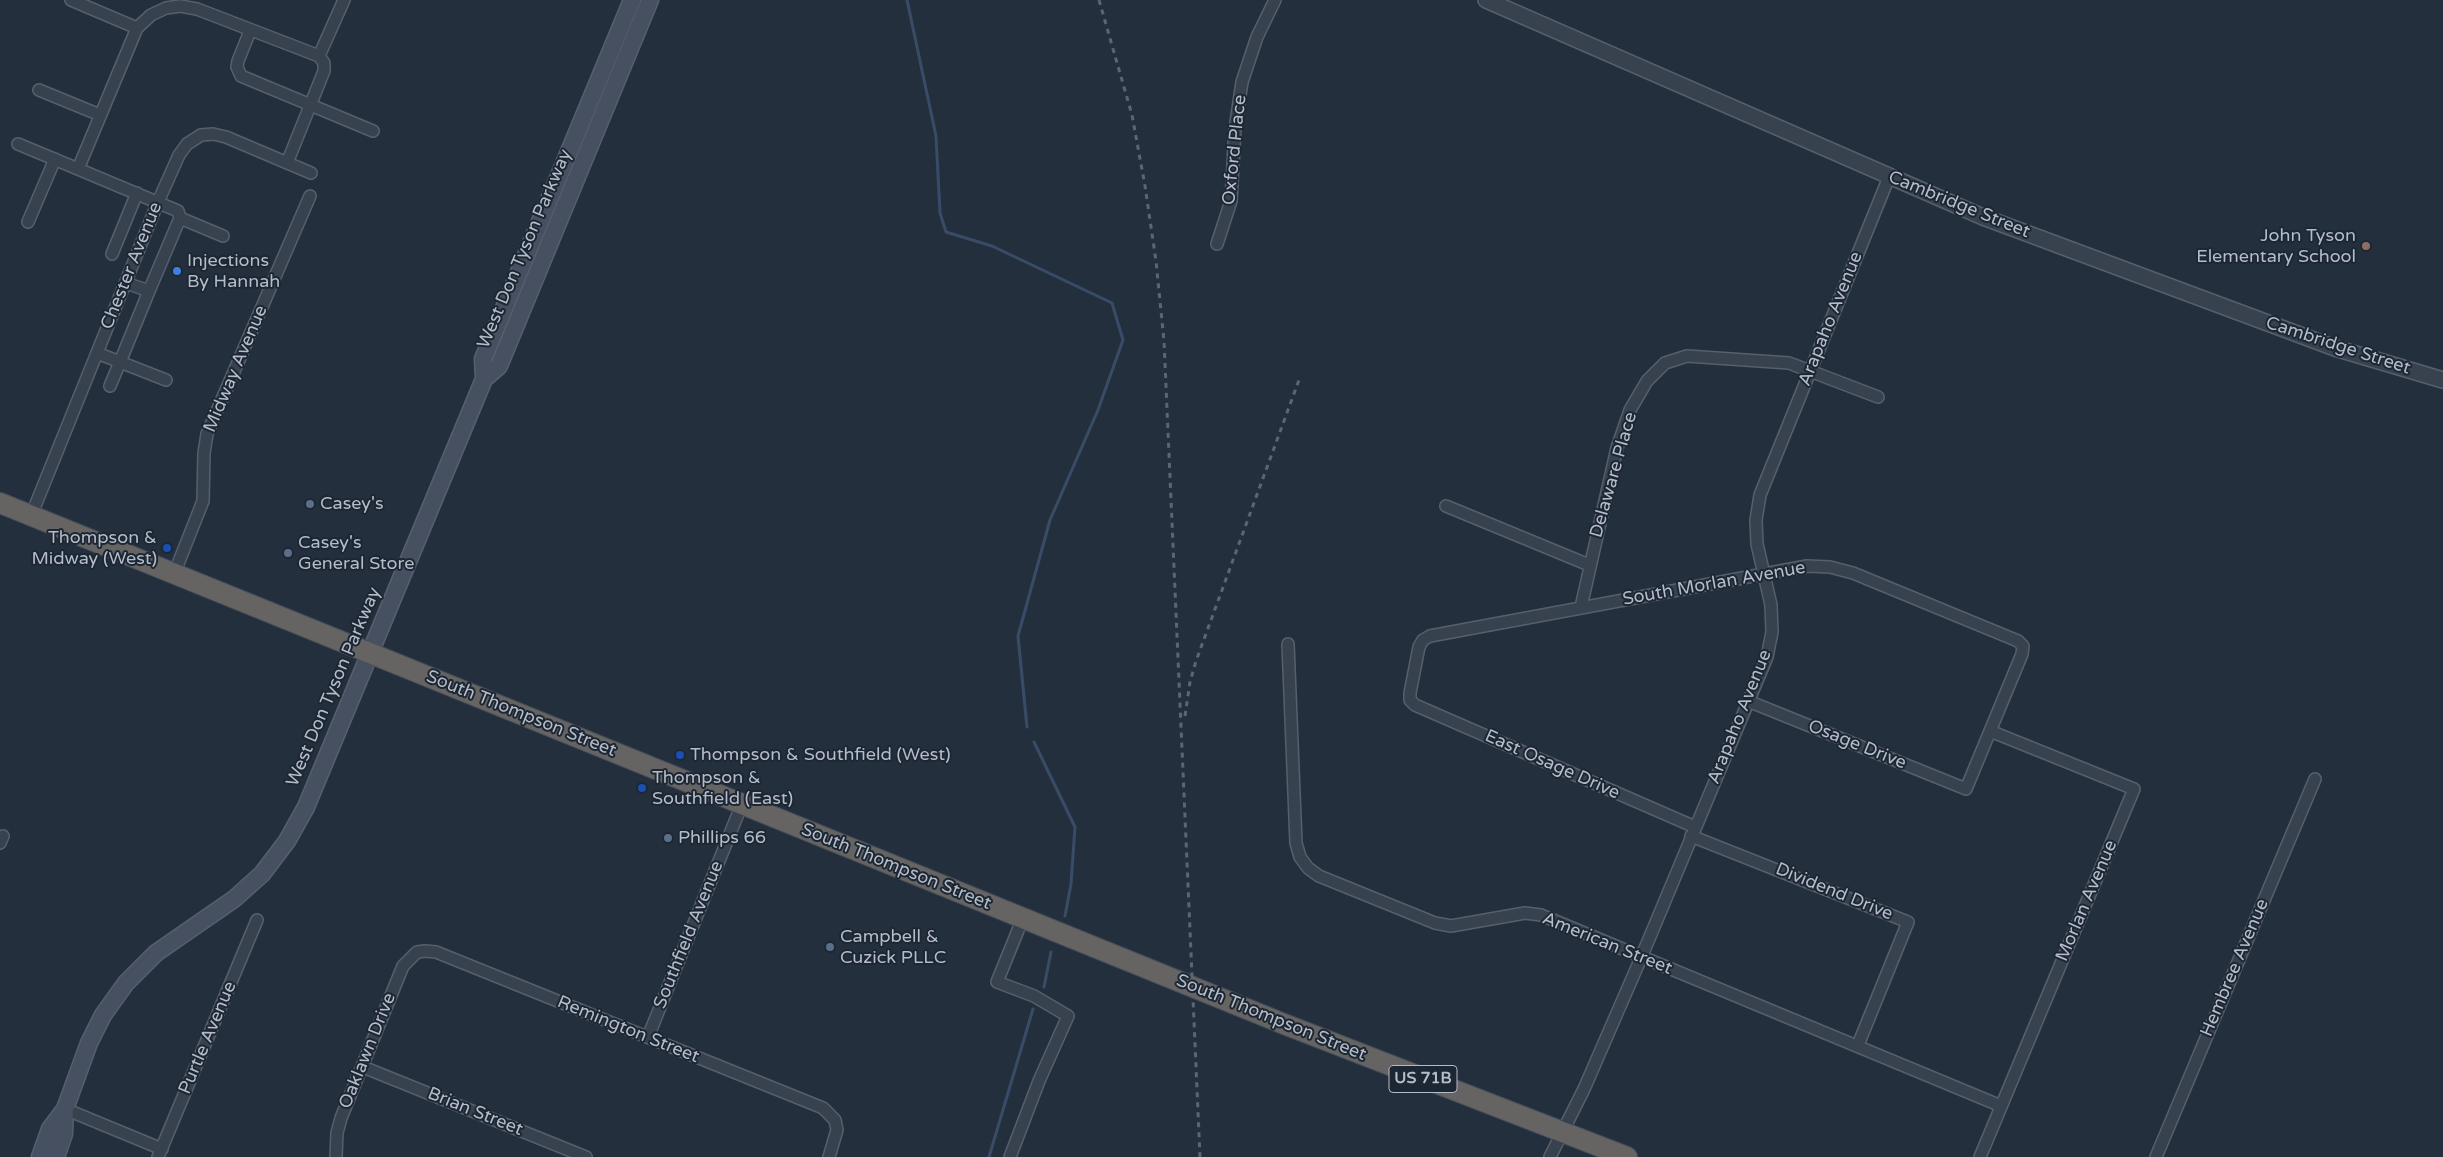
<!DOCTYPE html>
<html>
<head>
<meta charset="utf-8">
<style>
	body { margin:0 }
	canvas { display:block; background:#242f3e }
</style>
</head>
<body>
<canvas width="2443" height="1157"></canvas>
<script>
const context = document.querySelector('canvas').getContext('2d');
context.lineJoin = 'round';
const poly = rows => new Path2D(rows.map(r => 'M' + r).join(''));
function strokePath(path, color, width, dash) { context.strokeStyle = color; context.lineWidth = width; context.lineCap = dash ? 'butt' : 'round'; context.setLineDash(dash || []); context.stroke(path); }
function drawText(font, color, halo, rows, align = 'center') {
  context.font = font + ' "Varela Round",sans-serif'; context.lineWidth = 4; context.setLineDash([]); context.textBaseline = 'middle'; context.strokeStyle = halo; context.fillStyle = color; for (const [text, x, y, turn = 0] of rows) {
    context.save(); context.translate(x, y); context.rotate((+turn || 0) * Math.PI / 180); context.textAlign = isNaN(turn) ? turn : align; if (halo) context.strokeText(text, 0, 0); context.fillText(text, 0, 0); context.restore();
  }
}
const stream = poly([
	[907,0,936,136,940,213,946,232,992,246,1112,303,1123,340,1098,410,1050,520,1018,636,1027,727],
	[1034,742,1075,827,1071,884,1065,916],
	[1044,987,1051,952],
	[989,1157,1033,1009]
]);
const minor = poly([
	[71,0,137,28],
	[250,31,238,61,237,67,241,76,373,131],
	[319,56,344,0],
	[39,90,100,115],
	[18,144,78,169],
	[180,218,223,236],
	[28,222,55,159],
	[1217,244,1231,201,1235,129,1242,82,1257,37,1275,0],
	[112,254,137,193],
	[126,283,149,291,120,362,166,380],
	[149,291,180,218,178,211,78,169,137,28,151,15,166,8,180,6,197,9,319,56,324,63,324,71,287,163],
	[97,353,120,362,110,386],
	[1446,506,1589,565],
	[31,516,158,202,179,155,187,144,201,135,213,134,226,137,311,173],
	[174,574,203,501,204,453,207,434,310,196],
	[1581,607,1617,448,1630,410,1647,381,1665,363,1687,356,1789,363,1878,397],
	[1288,644,1296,843,1300,857,1308,868,1319,876,1435,923,1451,926,1525,913,1541,915,2001,1106],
	[1695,827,1415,705,1410,700,1410,693,1419,647,1423,640,1430,636,1807,566,1830,567,1853,573,2018,641,2023,646,2022,654,1966,789,1748,701],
	[1691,836,1908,922,1858,1045],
	[0,843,3,836],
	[648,1037,742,804],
	[363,1067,586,1157],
	[65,1109,162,1149],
	[158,1157,257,920],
	[336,1157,337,1133,341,1118,403,966,417,952,425,951,436,952,823,1108,835,1120,837,1130,829,1157],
	[1010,1157,1039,1081,1068,1016,1034,996,997,982,1023,918],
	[1550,1157,1584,1089,1641,958,1767,657,1772,632,1771,605,1757,544,1756,520,1760,495,1889,177],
	[1980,1157,2134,789,1990,731],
	[2156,1157,2315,779]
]);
const tertiary = poly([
	[1486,0,1983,217,2335,348,2443,380]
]);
const secondary = poly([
	[484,379,483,359,632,0],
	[40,1157,50,1129,65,1109,89,1043,103,1015,126,983,156,953,234,899,262,874,287,841,306,807,484,379,499,366,650,0],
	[56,1157,64,1134,65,1109]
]);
const trunk = poly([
	[0,503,1284,1024,1627,1157]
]);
const rail = poly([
	[1099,0,1132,115,1145,186,1156,261,1164,341,1200,1157],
	[1185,716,1190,682,1196,661,1299,380]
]);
const markers = [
	[2366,246,5,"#8d6e63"],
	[177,271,5,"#3f7fe0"],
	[310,504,5,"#5c6f8a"],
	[167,548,5,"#1a4fb4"],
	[288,553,5,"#5c6f8a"],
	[680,755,5,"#1a4fb4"],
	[642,788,5,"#1a4fb4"],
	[668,838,5,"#5c6f8a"],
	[830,947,5,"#5c6f8a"]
];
const shields = [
	[1423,1079,68]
];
const shieldNames = [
	["US 71B",1423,1079]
];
const streetNames = [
	["Oxford Place",1235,150,-84],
	["Cambridge Street",1959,205,22],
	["West Don Tyson Parkway",525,249,-67],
	["Chester Avenue",132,266,-68],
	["Arapaho Avenue",1831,319,-68],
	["Cambridge Street",2338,346,18],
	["Midway Avenue",236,369,-67],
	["Delaware Place",1614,475,-74],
	["South Morlan Avenue",1714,584,-10],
	["West Don Tyson Parkway",334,687,-67],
	["South Thompson Street",521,714,22],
	["Arapaho Avenue",1740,717,-68],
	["Osage Drive",1857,745,22],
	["East Osage Drive",1552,765,24],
	["South Thompson Street",896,867,22],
	["Dividend Drive",1834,892,22],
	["Morlan Avenue",2087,901,-67],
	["Southfield Avenue",689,935,-68],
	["American Street",1607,944,22],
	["Hembree Avenue",2235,968,-67],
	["South Thompson Street",1271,1018,22],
	["Remington Street",628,1030,22],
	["Purtle Avenue",208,1038,-67],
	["Oaklawn Drive",368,1051,-68],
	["Brian Street",475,1112,22]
];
const poiNames = [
	["John Tyson",2356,236,"right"],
	["Elementary School",2356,257,"right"],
	["Injections",187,261],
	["By Hannah",187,282],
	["Casey's",320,504],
	["Thompson &",157,538,"right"],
	["Midway (West)",157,559,"right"],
	["Casey's",298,543],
	["General Store",298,564],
	["Thompson & Southfield (West)",690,755],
	["Thompson &",652,778],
	["Southfield (East)",652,799],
	["Phillips 66",678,838],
	["Campbell &",840,937],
	["Cuzick PLLC",840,958]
];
strokePath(stream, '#394c67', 3);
strokePath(minor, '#565f6c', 14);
strokePath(tertiary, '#565f6c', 18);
strokePath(secondary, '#565f6c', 19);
strokePath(trunk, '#434c59', 22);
strokePath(minor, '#38414e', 11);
strokePath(tertiary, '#38414e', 15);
strokePath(secondary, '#465061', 16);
strokePath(trunk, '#656462', 20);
strokePath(rail, '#5a6575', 3, [5, 5]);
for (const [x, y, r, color] of markers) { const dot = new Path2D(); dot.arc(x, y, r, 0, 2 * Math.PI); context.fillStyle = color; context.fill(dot); strokePath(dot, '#1d2633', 2); }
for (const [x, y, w] of shields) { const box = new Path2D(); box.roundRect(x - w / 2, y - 13.5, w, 27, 4); context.fillStyle = '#1d2633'; context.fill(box); strokePath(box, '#b4bcc9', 1); }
drawText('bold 16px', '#b4bcc9', null, shieldNames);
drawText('18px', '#b4bcc9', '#1d2633', streetNames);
drawText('18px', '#b4bcc9', '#1d2633', poiNames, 'left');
</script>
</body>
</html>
